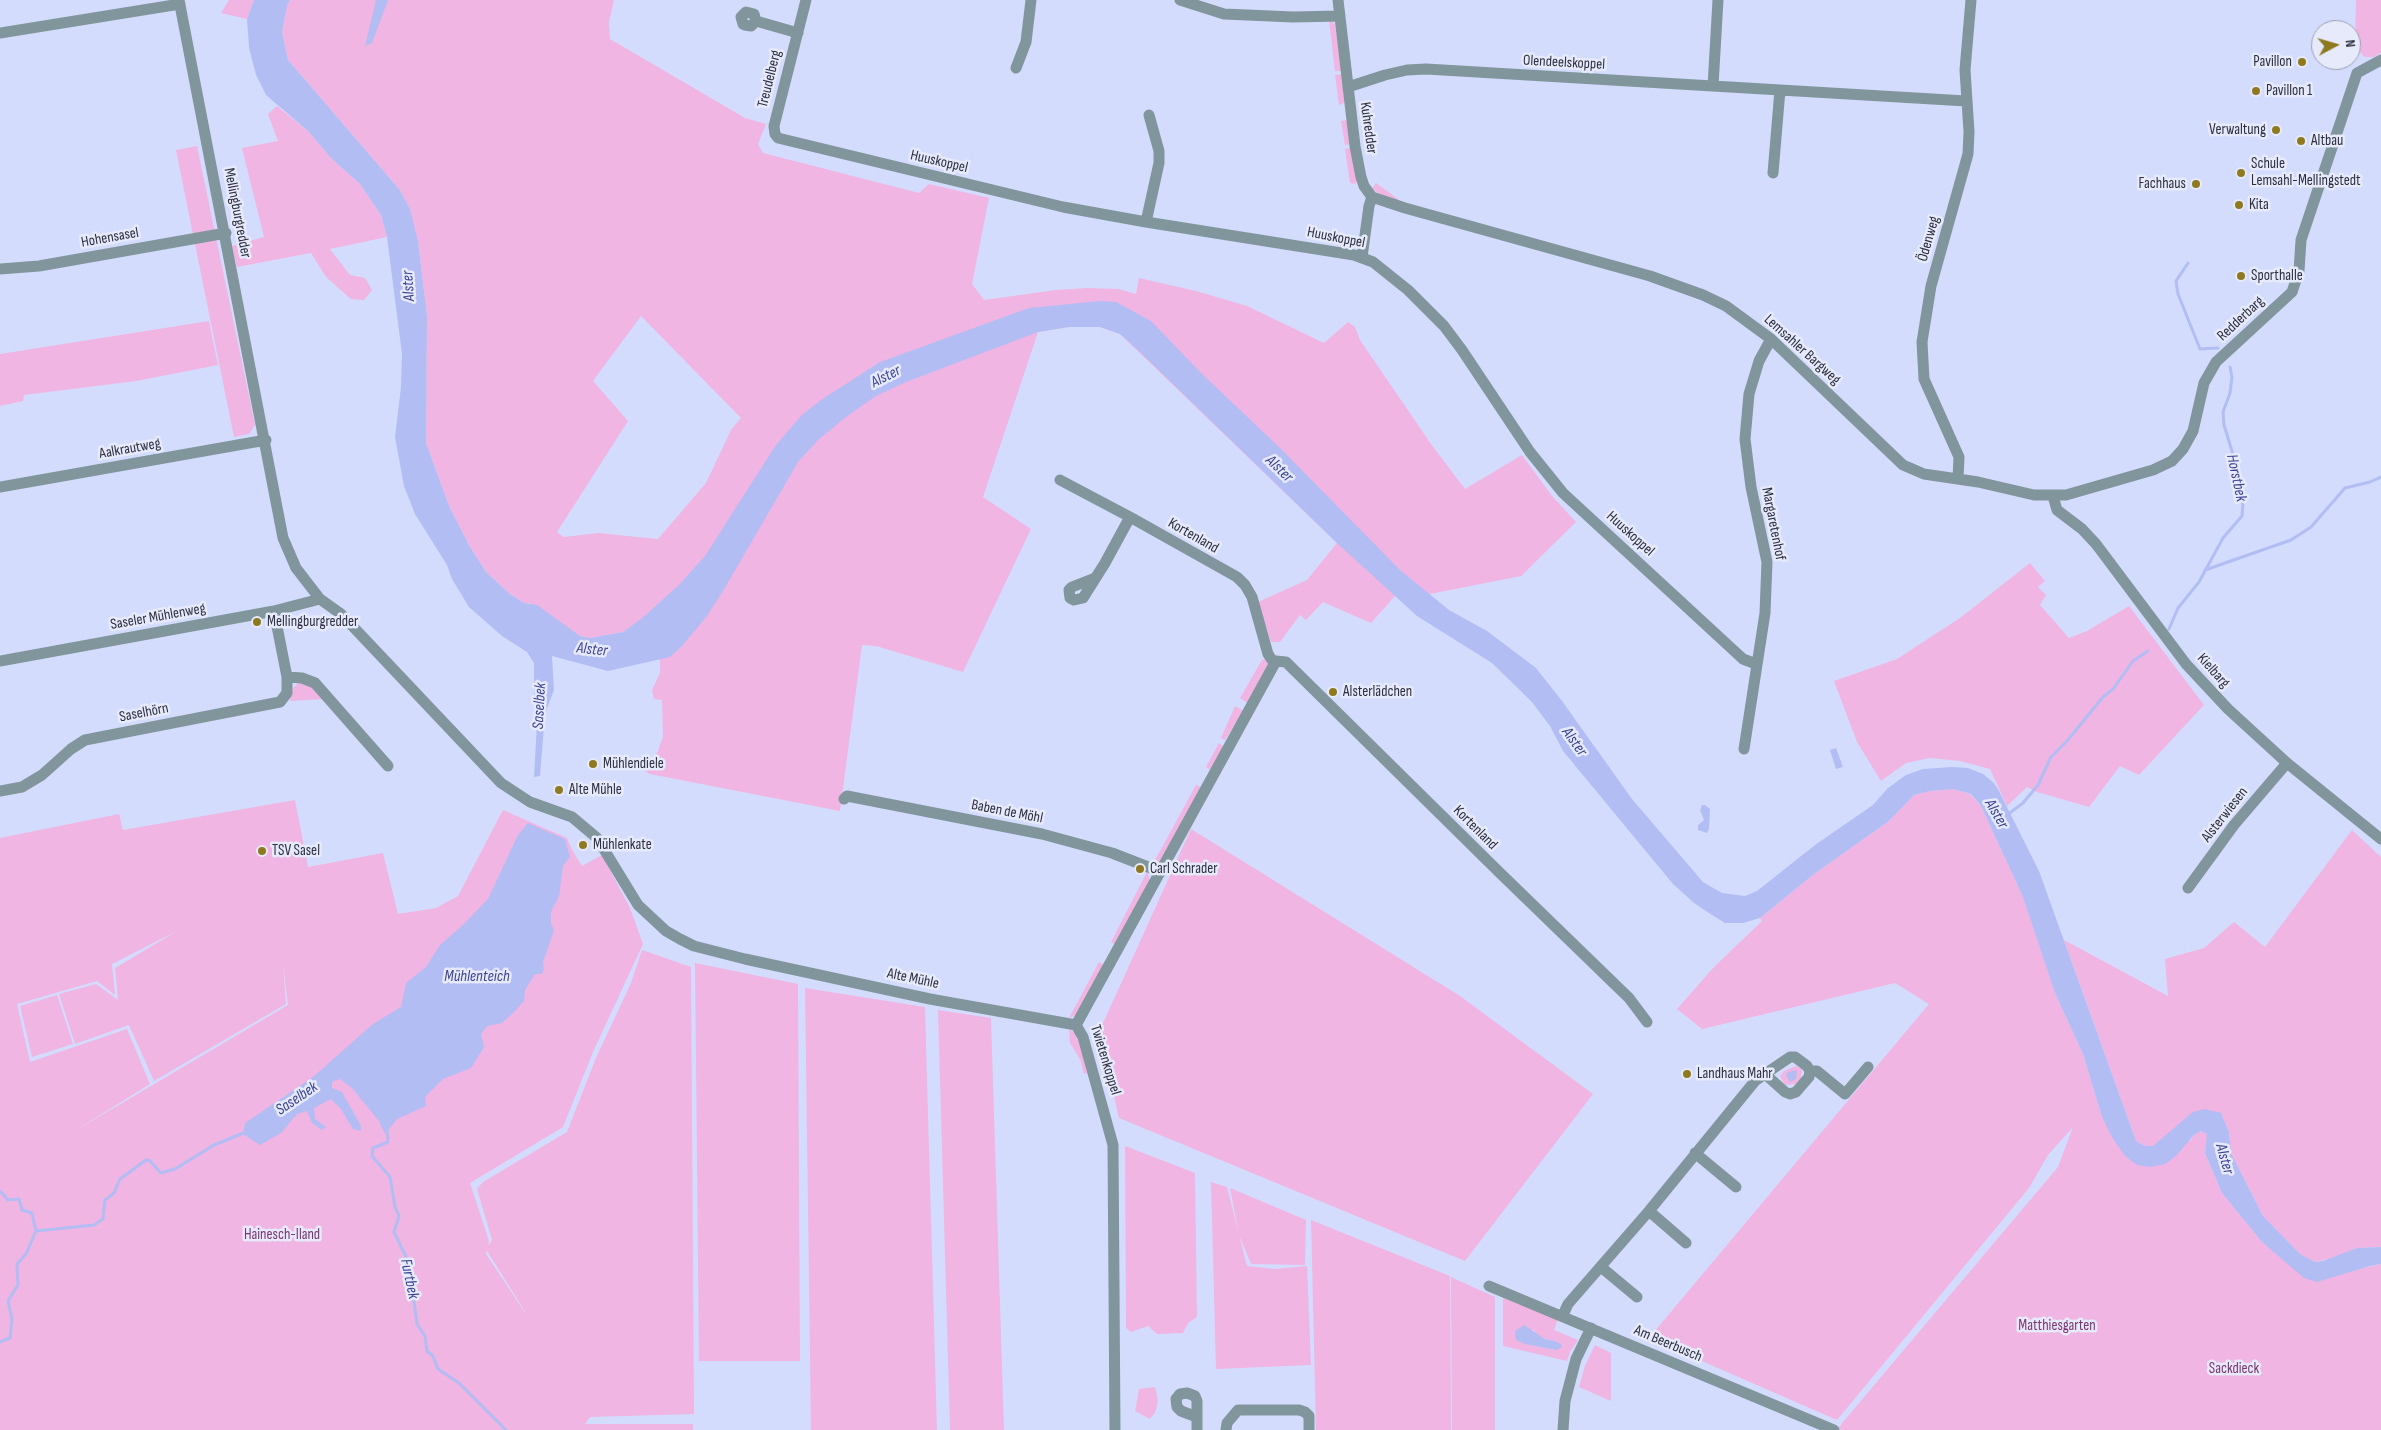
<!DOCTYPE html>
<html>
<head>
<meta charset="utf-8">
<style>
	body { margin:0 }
	#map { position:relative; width:2381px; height:1430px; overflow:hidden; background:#d4dcfe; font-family:"Sofia Sans Condensed",sans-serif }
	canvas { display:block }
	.north { position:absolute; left:2311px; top:20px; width:50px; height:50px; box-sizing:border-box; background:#e6eafb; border:1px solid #9c9fb0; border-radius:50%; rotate:84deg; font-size:14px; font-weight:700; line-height:20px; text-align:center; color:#2c2f3f }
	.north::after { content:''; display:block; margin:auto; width:18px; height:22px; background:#8e791e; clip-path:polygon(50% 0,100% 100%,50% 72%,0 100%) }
</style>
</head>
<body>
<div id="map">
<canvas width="2381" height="1430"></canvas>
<div class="north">N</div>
</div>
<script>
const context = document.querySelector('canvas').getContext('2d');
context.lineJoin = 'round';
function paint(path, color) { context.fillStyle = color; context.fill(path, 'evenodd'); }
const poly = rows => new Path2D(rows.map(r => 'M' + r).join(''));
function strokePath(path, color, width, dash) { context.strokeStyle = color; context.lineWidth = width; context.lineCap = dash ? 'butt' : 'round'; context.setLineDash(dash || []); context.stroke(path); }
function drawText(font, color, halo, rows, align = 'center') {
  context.font = font + ' "Sofia Sans Condensed",sans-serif'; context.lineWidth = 5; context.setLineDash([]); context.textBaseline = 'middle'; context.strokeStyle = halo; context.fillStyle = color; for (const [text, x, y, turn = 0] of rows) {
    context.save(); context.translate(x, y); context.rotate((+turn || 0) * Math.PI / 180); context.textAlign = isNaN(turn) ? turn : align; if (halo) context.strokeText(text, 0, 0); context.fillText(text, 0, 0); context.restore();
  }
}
const green = poly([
	[229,0,254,0,247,19,221,13],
	[290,0,614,0,609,22,610,39,745,118,766,124,758,144,763,153,919,193,929,184,989,198,972,284,984,300,1056,290,1087,288,1119,289,1136,294,1139,278,1196,291,1247,306,1324,343,1348,322,1355,327,1360,340,1431,444,1465,489,1522,455,1552,496,1576,522,1521,576,1430,594,1395,596,1371,623,1323,602,1306,620,1300,615,1280,642,1271,642,1258,602,1307,580,1337,543,1120,334,1100,327,1069,327,1038,332,983,497,1031,529,963,672,876,646,862,645,840,811,650,774,645,771,658,751,663,736,662,700,654,699,652,690,660,673,660,661,641,620,623,632,590,638,580,636,529,603,524,603,510,594,486,572,470,547,449,506,426,443,427,316,418,241,410,209,399,189,288,60,282,32,287,6],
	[641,316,741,418,731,430,706,483,658,539,598,533,564,537,557,532,628,421,593,381],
	[2356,0,2381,0,2381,53,2374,57,2365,57,2355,48],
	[1329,20,1335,24,1342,71,1335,71],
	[1343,74,1346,102,1339,105,1335,75],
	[277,106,308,131,331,158,360,184,381,215,387,237,330,249,350,275,365,278,372,290,364,300,351,299,326,277,311,253,237,267,232,246,264,237,242,148,278,141,268,114],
	[1348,120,1351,144,1345,145,1341,121],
	[197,146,255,425,249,434,234,437,176,150],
	[1351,148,1357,181,1355,184,1350,183,1345,149],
	[1376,183,1398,199,1398,201,1386,198,1372,189],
	[209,321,218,365,136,381,24,395,23,401,0,406,0,354],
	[2030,563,2045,581,2038,587,2046,595,2040,605,2069,638,2087,631,2129,606,2204,705,2139,775,2120,766,2089,807,2037,792,2027,787,2007,806,1990,769,1960,761,1930,758,1906,763,1881,781,1857,742,1834,681,1897,659,1960,618],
	[1267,659,1268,666,1249,702,1246,702,1240,698,1262,660],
	[301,681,312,686,323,699,290,701,293,688],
	[1235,706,1242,710,1243,712,1225,740,1221,738],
	[1219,743,1224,747,1213,769,1209,769,1206,767],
	[1196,785,1201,787,1160,862,1154,862],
	[1953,789,1970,794,1981,806,2023,897,2055,993,2083,1054,2102,1117,2125,1156,2190,1141,2194,1135,2201,1131,2208,1134,2205,1153,2222,1193,2262,1242,2280,1256,2355,1270,2381,1264,2381,1430,1842,1430,1838,1428,2058,1167,2073,1127,2048,1155,2029,1188,1837,1420,1649,1338,1929,1004,1895,983,1702,1029,1677,1009,1714,967,1762,921,1760,918,1814,874,1889,821,1914,795,1930,791],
	[295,800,308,867,383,853,398,914,436,908,458,896,503,810,567,838,571,848,582,866,602,855,630,908,643,944,593,1052,563,1127,470,1183,489,1241,488,1246,492,1240,477,1189,483,1182,567,1132,596,1058,631,983,642,950,691,967,694,1414,590,1417,585,1424,693,1424,693,1430,0,1430,0,838,119,814,123,830],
	[177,931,115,968,118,1000,96,984,59,994,75,1044,129,1025,154,1081,286,1004,283,964,288,1005,73,1132,150,1084,127,1029,30,1062,17,1004,97,981,115,995,112,964],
	[487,1251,526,1313,526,1314,486,1254],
	[1191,829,1460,996,1593,1094,1465,1261,1119,1118,1099,1032],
	[2352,830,2381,857,2381,1247,2357,1248,2338,1257,2315,1262,2300,1254,2263,1216,2231,1153,2229,1132,2221,1113,2153,1146,2145,1146,2136,1141,2064,940,2168,996,2165,959,2204,948,2234,922,2265,947],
	[1147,872,1150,881,1116,945,1111,942],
	[1099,962,1104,965,1076,1015,1069,1018],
	[695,963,798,984,800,1361,699,1361],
	[805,988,925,1007,937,1430,811,1430],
	[57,995,73,1044,32,1057,20,1006],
	[938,1010,991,1018,1004,1430,950,1430],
	[1069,1029,1075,1033,1090,1072,1084,1074,1080,1059,1070,1043],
	[1796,1066,1802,1069,1801,1079,1795,1084,1785,1085,1780,1076,1784,1071],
	[1125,1146,1195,1173,1197,1317,1188,1323,1183,1333,1157,1334,1148,1326,1131,1332,1126,1328],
	[1211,1182,1227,1187,1247,1266,1275,1269,1307,1266,1311,1365,1216,1369],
	[1230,1188,1306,1220,1305,1265,1251,1264,1239,1235],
	[1311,1220,1450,1276,1451,1430,1316,1430],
	[1451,1277,1495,1297,1495,1430,1452,1430],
	[1503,1298,1558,1319,1554,1330,1578,1340,1570,1352,1567,1361,1503,1346],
	[1533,1329,1536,1334,1545,1339,1555,1341,1561,1344,1556,1350,1525,1344],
	[1595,1345,1611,1353,1611,1401,1579,1387,1585,1366],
	[1155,1387,1158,1401,1155,1413,1150,1419,1135,1411,1139,1389]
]);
const water = poly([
	[254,0,290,0,287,6,282,32,288,60,399,189,410,209,418,241,427,316,426,443,449,506,470,547,486,572,510,594,524,603,537,605,580,636,590,638,623,632,641,619,679,585,705,556,776,445,802,415,821,400,880,362,1029,308,1100,301,1116,302,1151,321,1200,372,1281,449,1400,570,1449,610,1487,631,1536,668,1562,701,1632,799,1703,882,1722,893,1745,896,1757,891,1815,845,1873,805,1888,788,1906,775,1923,769,1952,767,1968,768,1983,774,1994,783,1999,791,2039,871,2136,1141,2145,1146,2153,1146,2193,1112,2205,1109,2221,1113,2229,1132,2231,1153,2263,1216,2300,1254,2315,1262,2323,1261,2357,1248,2381,1247,2381,1264,2370,1266,2317,1282,2304,1278,2262,1242,2222,1193,2205,1153,2207,1134,2201,1131,2194,1135,2176,1156,2165,1164,2150,1167,2137,1165,2125,1156,2112,1137,2102,1117,2083,1054,2055,993,2023,897,1981,806,1971,794,1953,789,1930,791,1914,795,1889,821,1814,874,1760,918,1743,923,1725,923,1712,915,1694,903,1673,884,1563,751,1550,726,1532,702,1492,663,1417,616,1337,543,1139,351,1120,334,1100,327,1069,327,1038,332,906,382,876,396,846,417,818,440,798,462,723,591,707,616,682,646,670,657,608,671,552,656,554,690,545,714,540,776,534,777,537,723,534,713,534,663,527,652,502,636,469,607,452,579,447,565,415,514,404,486,395,437,401,387,402,354,387,237,381,215,360,184,331,158,308,131,266,95,256,75,249,48,247,19],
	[376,0,388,0,372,43,365,46],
	[1836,748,1843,767,1836,769,1830,750],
	[1702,805,1705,805,1710,809,1709,829,1707,833,1698,830,1698,825,1704,820,1700,810],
	[528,823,565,839,570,857,563,866,559,896,551,912,551,923,554,930,543,962,544,969,542,974,535,974,525,990,524,1001,512,1014,502,1023,487,1026,481,1034,484,1047,471,1068,443,1079,425,1097,426,1106,397,1119,385,1134,379,1121,352,1088,340,1079,332,1082,332,1088,342,1092,361,1126,361,1131,353,1129,341,1109,331,1099,314,1108,315,1119,326,1127,322,1130,312,1123,307,1111,297,1114,281,1133,260,1145,243,1134,245,1123,313,1077,373,1024,401,1007,406,983,426,967,440,945,463,925,488,899,518,835],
	[1797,1070,1796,1079,1790,1082,1786,1075,1788,1072],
	[1524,1325,1545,1339,1555,1341,1561,1344,1562,1347,1556,1350,1525,1344,1516,1340,1515,1331]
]);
const stream = poly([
	[2188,263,2176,281,2178,294,2200,349,2218,348],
	[2205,570,2291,540,2311,527,2345,488,2370,482,2381,477],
	[2169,629,2178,608,2199,582,2223,538,2242,516,2243,504,2232,451,2224,425,2223,412,2230,393,2232,377,2230,367],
	[2007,815,2023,803,2038,785,2051,757,2067,741,2103,697,2113,689,2133,661,2148,651],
	[387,1128,388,1142,373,1148,372,1156,390,1177,395,1207,399,1216,394,1232,409,1263,417,1324,425,1336,427,1351,433,1356,438,1369,459,1383,506,1430],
	[0,1191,8,1200,19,1199,22,1210,32,1213,36,1231,94,1225,103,1219,105,1200,114,1193,120,1179,146,1160,150,1161,161,1173,175,1169,214,1145,246,1132],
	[0,1342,10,1338,12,1319,8,1301,18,1285,17,1264,26,1254,36,1231]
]);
const minor = poly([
	[179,0,283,538,296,568,320,599,341,614,501,783,530,802,572,817,597,838,638,905,666,931,680,939,694,946,745,959,930,999,1076,1025],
	[806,0,774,126,775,134,778,138,1063,207,1146,222,1354,255,1373,262,1408,290,1444,326,1462,350,1530,452,1563,493,1743,659,1756,664],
	[1180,0,1224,14,1293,17,1340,16],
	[1338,0,1355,146,1361,177,1364,186,1372,197,1369,206,1362,257],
	[756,21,751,26,745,25,743,24,741,17,746,12,754,14,756,21,798,33],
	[0,33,180,4],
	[1016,68,1026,42,1031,0],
	[1713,86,1718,0],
	[1348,87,1385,75,1407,70,1426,69,1966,101],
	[1773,173,1780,90],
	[1372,197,1405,208,1650,276,1703,295,1726,306,1771,339,1903,465,1924,474,1978,482,2034,495,2066,495,2153,470,2172,461,2183,449,2193,431,2204,383,2216,362,2292,292,2299,271,2301,240,2357,73,2381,60],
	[1146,222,1159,163,1159,151,1149,115],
	[0,269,39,266,226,233],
	[1958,479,1959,457,1924,379,1922,342,1931,286,1968,154,1969,132,1965,70,1971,0],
	[1060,480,1130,517,1237,577,1245,585,1252,597,1268,654,1274,663],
	[0,487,266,440],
	[2053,496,2057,510,2082,529,2096,544,2186,664,2228,709,2287,763,2381,839],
	[1095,578,1072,587,1069,590,1070,598,1074,600,1083,598,1105,563,1130,517],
	[0,661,274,611,320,599],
	[287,677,302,678,315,683,388,766],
	[1744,749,1765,613,1767,562,1751,487,1745,439,1749,394,1759,361,1771,339],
	[0,791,22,787,42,775,71,749,85,740,280,702,287,693,287,677,274,611],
	[844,799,847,796,1042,834,1112,853,1161,872],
	[2188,888,2234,825,2287,763],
	[1810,1071,1817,1071,1845,1094,1868,1067],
	[1695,1153,1736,1187],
	[1649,1211,1686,1243],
	[1601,1267,1637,1297],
	[1489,1286,1834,1430],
	[1563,1315,1568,1304,1649,1211,1755,1081,1765,1074,1790,1057,1795,1057,1807,1066,1810,1071,1809,1077,1796,1092,1790,1094,1785,1092,1765,1074],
	[1197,1417,1181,1411,1177,1407,1176,1399,1180,1394,1187,1393,1195,1396,1197,1401,1197,1430],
	[1115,1430,1113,1145,1083,1037,1076,1025,1276,661,1286,662,1499,872,1629,998,1647,1022],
	[1226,1430,1227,1423,1238,1410,1299,1410,1305,1412,1309,1416,1309,1430],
	[1563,1430,1565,1401,1576,1359,1591,1328]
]);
const markers = [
	[2302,62,5,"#8e791e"],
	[2256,91,5,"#8e791e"],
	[2276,130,5,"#8e791e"],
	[2301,141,5,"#8e791e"],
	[2241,173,5,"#8e791e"],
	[2196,184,5,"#8e791e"],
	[2239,205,5,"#8e791e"],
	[2241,276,5,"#8e791e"],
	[257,622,5,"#8e791e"],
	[1333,692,5,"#8e791e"],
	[593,764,5,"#8e791e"],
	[559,790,5,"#8e791e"],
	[583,845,5,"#8e791e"],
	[262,851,5,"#8e791e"],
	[1140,869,5,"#8e791e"],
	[1687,1074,5,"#8e791e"]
];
const poiNames = [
	["Pavillon",2292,62,"right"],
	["Pavillon 1",2266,91],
	["Verwaltung",2266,130,"right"],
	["Altbau",2311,141],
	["Schule",2251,164],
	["Lemsahl-Mellingstedt",2251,181],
	["Fachhaus",2186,184,"right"],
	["Kita",2249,205],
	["Sporthalle",2251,276],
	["Mellingburgredder",267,622],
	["Alsterlädchen",1343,692],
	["Mühlendiele",603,764],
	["Alte Mühle",569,790],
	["Mühlenkate",593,845],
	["TSV Sasel",272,851],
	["Carl Schrader",1150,869],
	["Landhaus Mahr",1697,1074]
];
const streetNames = [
	["Olendeelskoppel",1564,63,3],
	["Treudelberg",770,79,-76],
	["Kuhredder",1368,128,82],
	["Huuskoppel",939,162,13],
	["Mellingburgredder",237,213,79],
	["Hohensasel",110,238,-10],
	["Huuskoppel",1336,238,11],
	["Ödenweg",1929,239,-74],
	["Redderbarg",2241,319,-43],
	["Lemsahler Bargweg",1802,350,42],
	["Aalkrautweg",130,449,-10],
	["Margaretenhof",1773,524,79],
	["Huuskoppel",1630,534,42],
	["Kortenland",1193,536,30],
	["Saseler Mühlenweg",158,617,-10],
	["Kielbarg",2213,671,48],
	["Saselhörn",144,713,-11],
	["Baben de Möhl",1007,812,11],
	["Alsterwiesen",2225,815,-52],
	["Kortenland",1475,828,45],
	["Alte Mühle",913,979,12],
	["Twietenkoppel",1105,1060,73],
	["Am Beerbusch",1668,1344,23]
];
const parkNames = [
	["Hainesch-Iland",282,1235],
	["Matthiesgarten",2057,1326],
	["Sackdieck",2234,1369]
];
const waterNames = [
	["Alster",409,286,-94],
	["Alster",886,377,-27],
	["Alster",1279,469,44],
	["Horstbek",2236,478,78],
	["Alster",592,650,6],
	["Saselbek",540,706,-87],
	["Alster",1574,742,54],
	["Alster",1996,814,60],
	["Mühlenteich",477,977],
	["Saselbek",297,1099,-34],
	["Alster",2224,1159,74],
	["Furtbek",409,1279,78]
];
paint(green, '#f0b5e2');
paint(water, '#b2bdf4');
strokePath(stream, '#b2bdf4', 3);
strokePath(minor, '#80969c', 11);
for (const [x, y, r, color] of markers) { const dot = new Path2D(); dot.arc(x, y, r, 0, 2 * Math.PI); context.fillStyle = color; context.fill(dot); strokePath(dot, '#e6eafb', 2); }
drawText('15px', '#2c2f3f', '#e6eafb', poiNames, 'left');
drawText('15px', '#2c2f3f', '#e6eafb', streetNames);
drawText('15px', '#7d3470', '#e6eafb', parkNames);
drawText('italic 16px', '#3c4492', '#e6eafb', waterNames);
</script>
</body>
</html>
